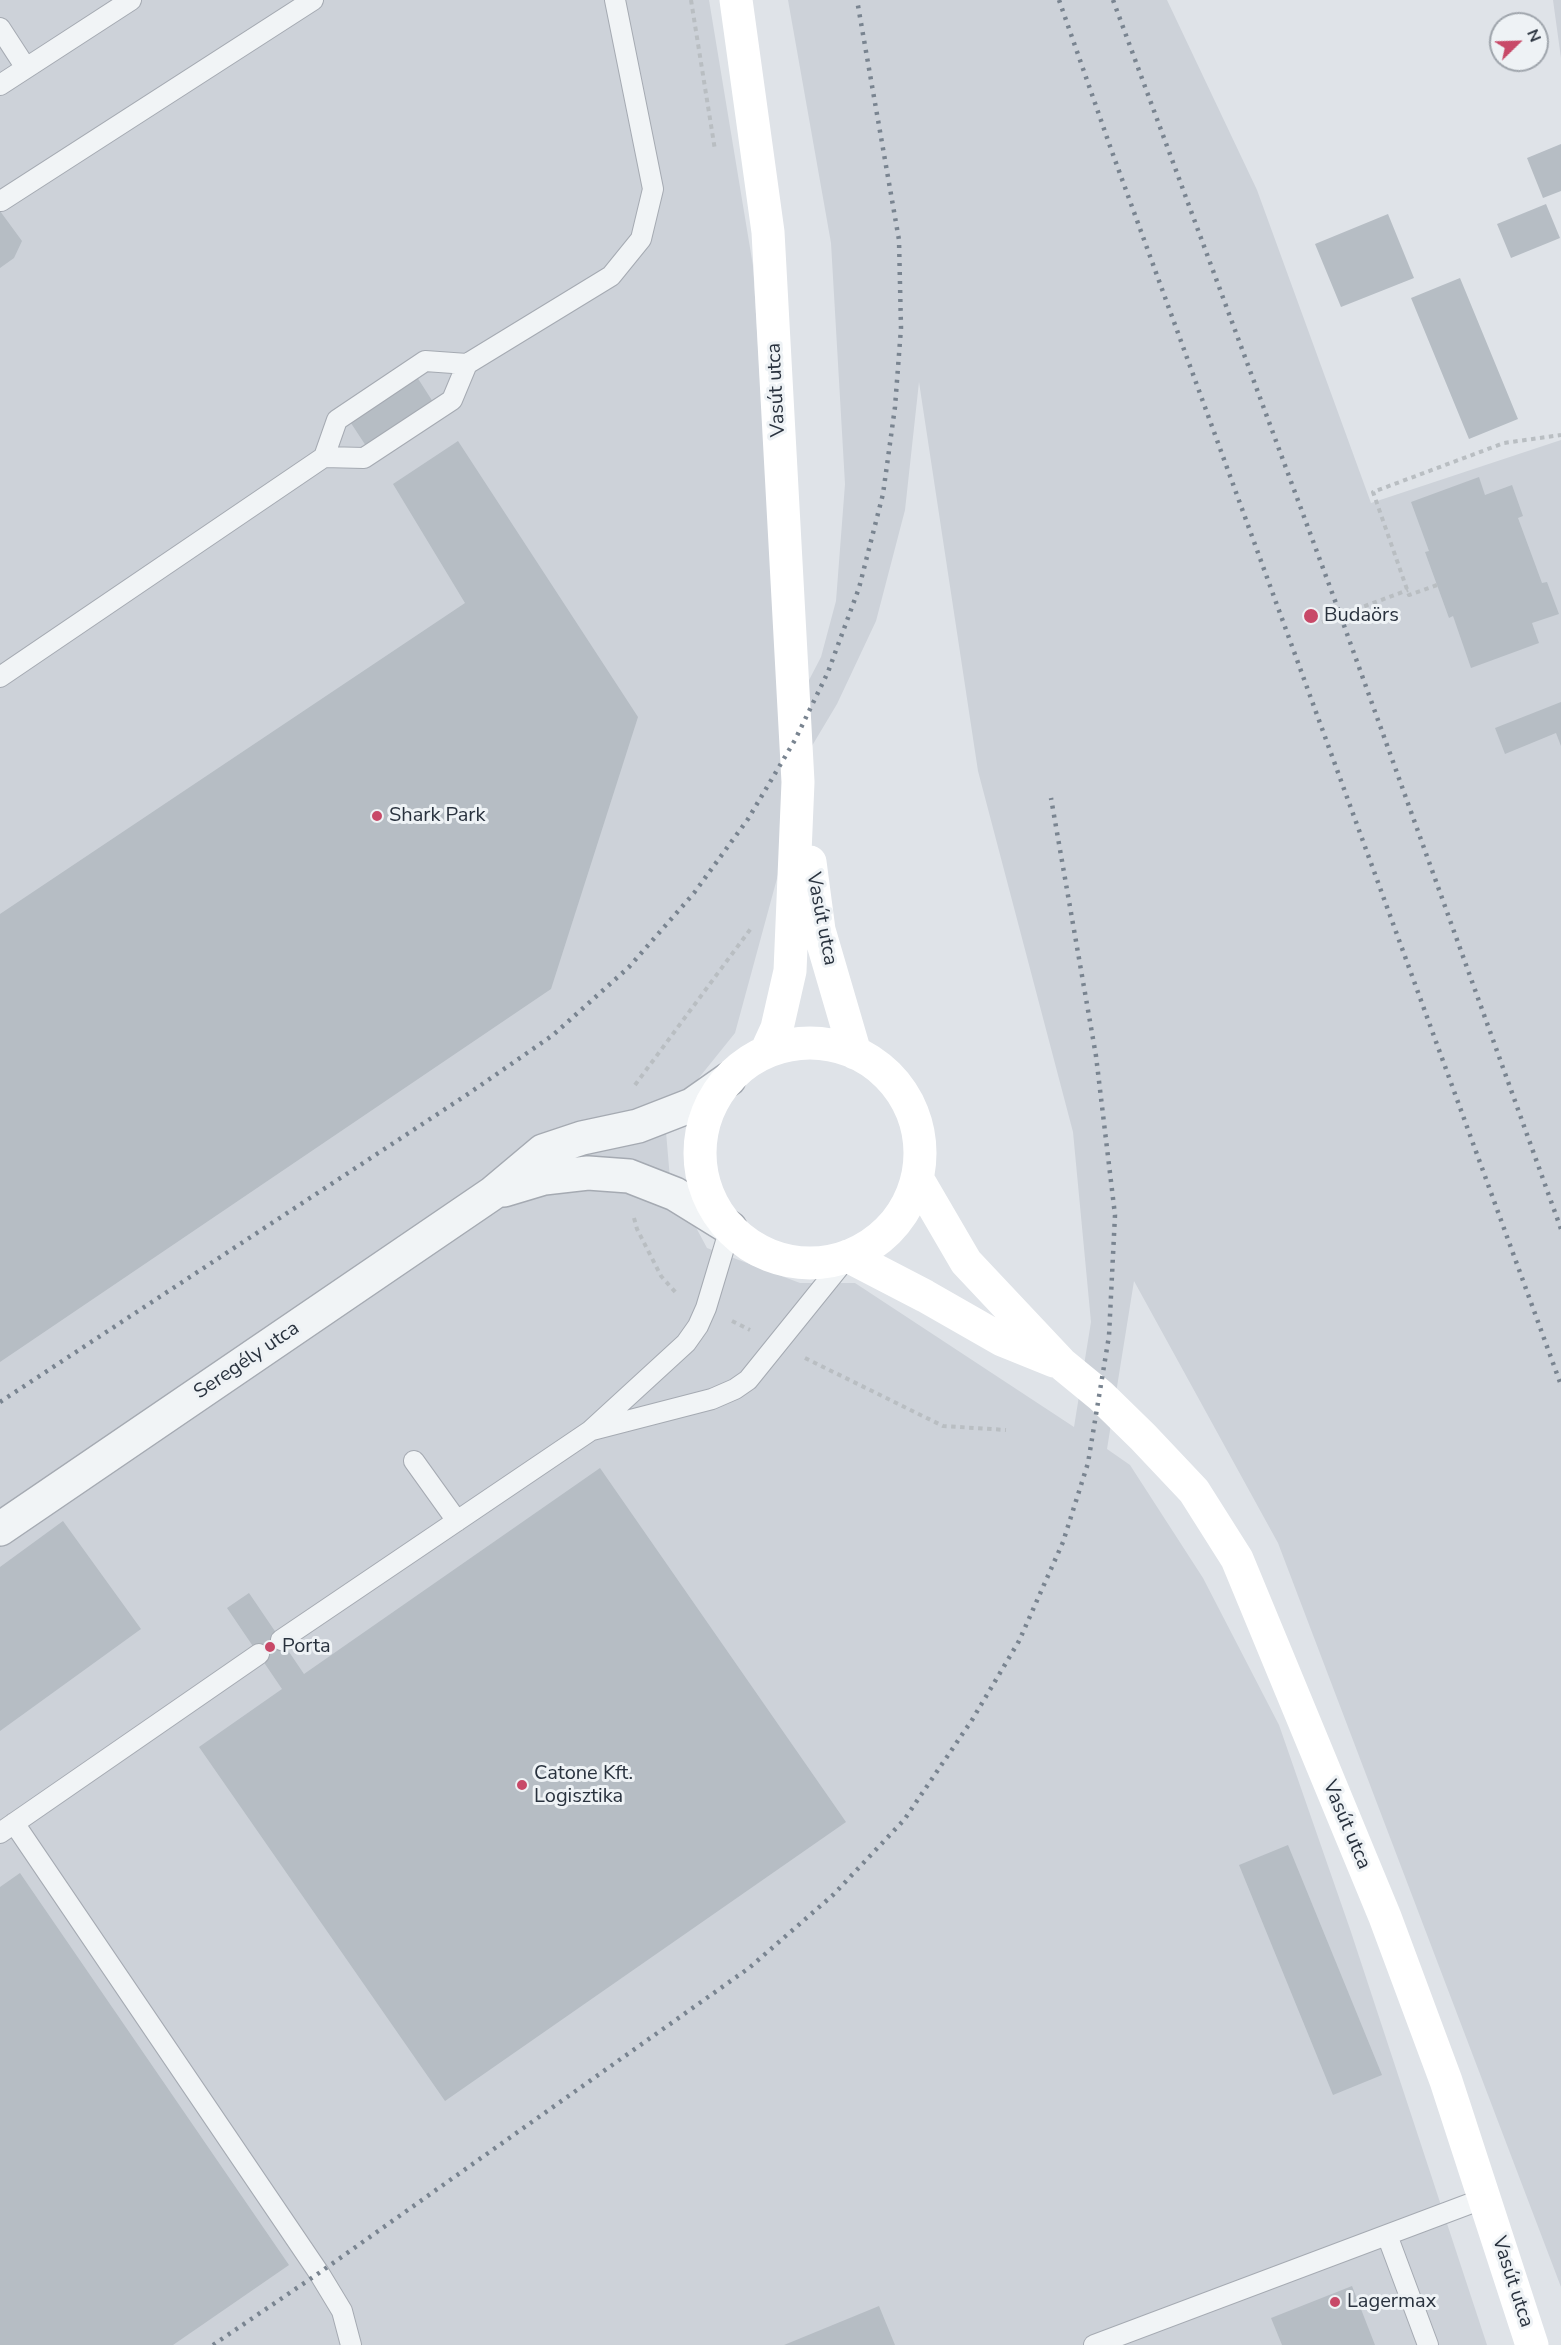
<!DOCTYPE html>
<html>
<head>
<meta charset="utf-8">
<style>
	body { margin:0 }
	#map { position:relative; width:1561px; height:2345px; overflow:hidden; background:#dfe3e8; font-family:"Nunito Sans",sans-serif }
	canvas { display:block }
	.north { position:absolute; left:1489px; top:12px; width:60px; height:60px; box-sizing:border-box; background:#eef2f5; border:2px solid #9fa5ac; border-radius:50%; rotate:67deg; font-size:16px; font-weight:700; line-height:24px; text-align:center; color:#29323e }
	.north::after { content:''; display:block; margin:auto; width:21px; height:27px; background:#c84968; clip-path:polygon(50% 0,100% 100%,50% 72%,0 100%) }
</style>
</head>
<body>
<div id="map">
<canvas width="1561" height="2345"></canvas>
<div class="north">N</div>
</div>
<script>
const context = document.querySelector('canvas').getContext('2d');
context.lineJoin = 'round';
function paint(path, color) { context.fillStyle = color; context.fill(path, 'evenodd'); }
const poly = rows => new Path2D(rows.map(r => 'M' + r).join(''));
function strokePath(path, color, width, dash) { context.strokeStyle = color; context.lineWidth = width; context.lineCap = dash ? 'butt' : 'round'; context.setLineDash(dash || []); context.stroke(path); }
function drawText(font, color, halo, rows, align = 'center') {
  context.font = font + ' "Nunito Sans",sans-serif'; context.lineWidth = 6; context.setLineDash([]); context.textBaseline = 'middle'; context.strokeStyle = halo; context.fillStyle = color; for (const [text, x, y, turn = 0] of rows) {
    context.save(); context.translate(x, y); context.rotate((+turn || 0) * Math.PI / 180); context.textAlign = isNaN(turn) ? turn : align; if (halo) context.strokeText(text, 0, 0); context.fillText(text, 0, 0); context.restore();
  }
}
const built = poly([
	[0,0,709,0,753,266,782,732,821,657,836,601,845,484,831,243,788,0,1167,0,1257,190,1371,503,1561,440,1561,2287,1278,1543,1134,1281,1107,1449,1130,1465,1203,1578,1279,1725,1351,1932,1487,2345,0,2345],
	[919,382,978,771,1073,1132,1091,1322,1074,1427,855,1283,800,1283,707,1248,670,1179,665,1120,735,1033,788,838,785,791,837,704,876,621,905,510],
	[1553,0,1561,0,1561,58]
]);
const building = poly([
	[1561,144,1561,191,1543,198,1527,158],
	[1546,204,1560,238,1511,258,1497,224],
	[0,211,22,241,14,258,0,268],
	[1388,214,1414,278,1341,307,1315,244],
	[1460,278,1518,419,1469,439,1411,298],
	[417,377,433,402,366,446,349,420],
	[458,441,638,717,551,989,0,1362,0,914,465,603,393,484],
	[1479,477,1485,495,1512,485,1523,516,1518,518,1542,583,1547,582,1559,614,1532,623,1539,643,1471,668,1453,616,1449,618,1425,552,1429,551,1411,502],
	[1561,702,1561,746,1556,733,1505,754,1495,728],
	[600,1468,846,1822,445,2101,199,1747,282,1689,227,1608,249,1593,304,1674],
	[63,1521,141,1629,0,1731,0,1567],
	[1288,1845,1382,2075,1333,2095,1239,1865],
	[20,1873,289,2265,173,2345,0,2345,0,1887],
	[1352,2286,1375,2345,1282,2345,1271,2318],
	[879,2306,895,2345,784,2345]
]);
const path = poly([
	[691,0,715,150],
	[1437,585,1409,595,1373,492,1504,443,1561,435],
	[1322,622,1408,590],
	[635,1085,752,927],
	[634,1218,637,1229,661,1276,677,1294],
	[732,1321,750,1330],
	[805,1358,943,1426,1006,1430]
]);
const lane = poly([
	[0,28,26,68],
	[0,85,131,0],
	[1,201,313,0],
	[324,457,364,458,452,400,467,364],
	[0,677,324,457,337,420,425,361,467,364,611,276,641,239,653,189,615,0],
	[592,1430,712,1399,735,1389,748,1380,848,1256],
	[414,1461,457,1521],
	[281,1640,590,1431,686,1343,698,1326,706,1308,730,1228],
	[14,1823,319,2273,342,2311,351,2345],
	[0,1833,259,1654],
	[1387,2235,1428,2345],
	[1094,2345,1485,2198]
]);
const street = poly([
	[504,1190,544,1178,588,1173,629,1176,675,1194,730,1228],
	[0,1529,493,1193,543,1151,582,1138,638,1126,692,1105,729,1079]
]);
const secondary = poly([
	[736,0,768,232,798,782,790,971,777,1028,766,1052],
	[810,862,819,930,855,1053],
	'700 1153a110 110 0 1 1 220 0a110 110 0 1 1-220 0Z',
	[917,1178,966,1262,1062,1364,1101,1396,1143,1437,1194,1491,1237,1559,1385,1917,1446,2081,1532,2345],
	[848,1256,925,1296,1002,1340,1054,1361]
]);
const rail = poly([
	[1059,0,1111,149,1561,1385],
	[1113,0,1337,606,1561,1229],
	[0,1402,468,1094,553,1035,629,967,694,893,748,819,795,740,828,672,859,588,883,494,895,407,901,328,899,240,857,0],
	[213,2345,319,2273,749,1968,833,1895,904,1820,972,1720,1019,1641,1063,1542,1088,1463,1109,1336,1115,1215,1096,1056,1051,798]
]);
const markers = [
	[1311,616,8,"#c84968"],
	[377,816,6,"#c84968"],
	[270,1647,6,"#c84968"],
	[522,1785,6,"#c84968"],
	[1335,2302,6,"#c84968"]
];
const streetNames = [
	["Vasút utca",777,390,-93],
	["Vasút utca",821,919,79],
	["Seregély utca",247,1361,-34],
	["Vasút utca",1346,1825,67],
	["Vasút utca",1512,2282,72]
];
const poiNames = [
	["Budaörs",1324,616],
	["Shark Park",389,816],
	["Porta",282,1647],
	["Catone Kft.",534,1774],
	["Logisztika",534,1797],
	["Lagermax",1347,2302]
];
paint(built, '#cdd2d9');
paint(building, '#b6bdc4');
strokePath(lane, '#a5aab2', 22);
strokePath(street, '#a5aab2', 36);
strokePath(path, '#b9bec2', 4, [4.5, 4.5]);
strokePath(lane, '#f1f4f6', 20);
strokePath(street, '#f1f4f6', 33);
strokePath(secondary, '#fff', 33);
strokePath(rail, '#798490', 4.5, [3, 6]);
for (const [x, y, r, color] of markers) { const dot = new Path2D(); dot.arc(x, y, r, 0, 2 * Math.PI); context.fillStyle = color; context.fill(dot); strokePath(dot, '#eef2f5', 2); }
drawText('20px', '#29323e', '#eef2f5', streetNames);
drawText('20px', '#29323e', '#eef2f5', poiNames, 'left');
</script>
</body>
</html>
